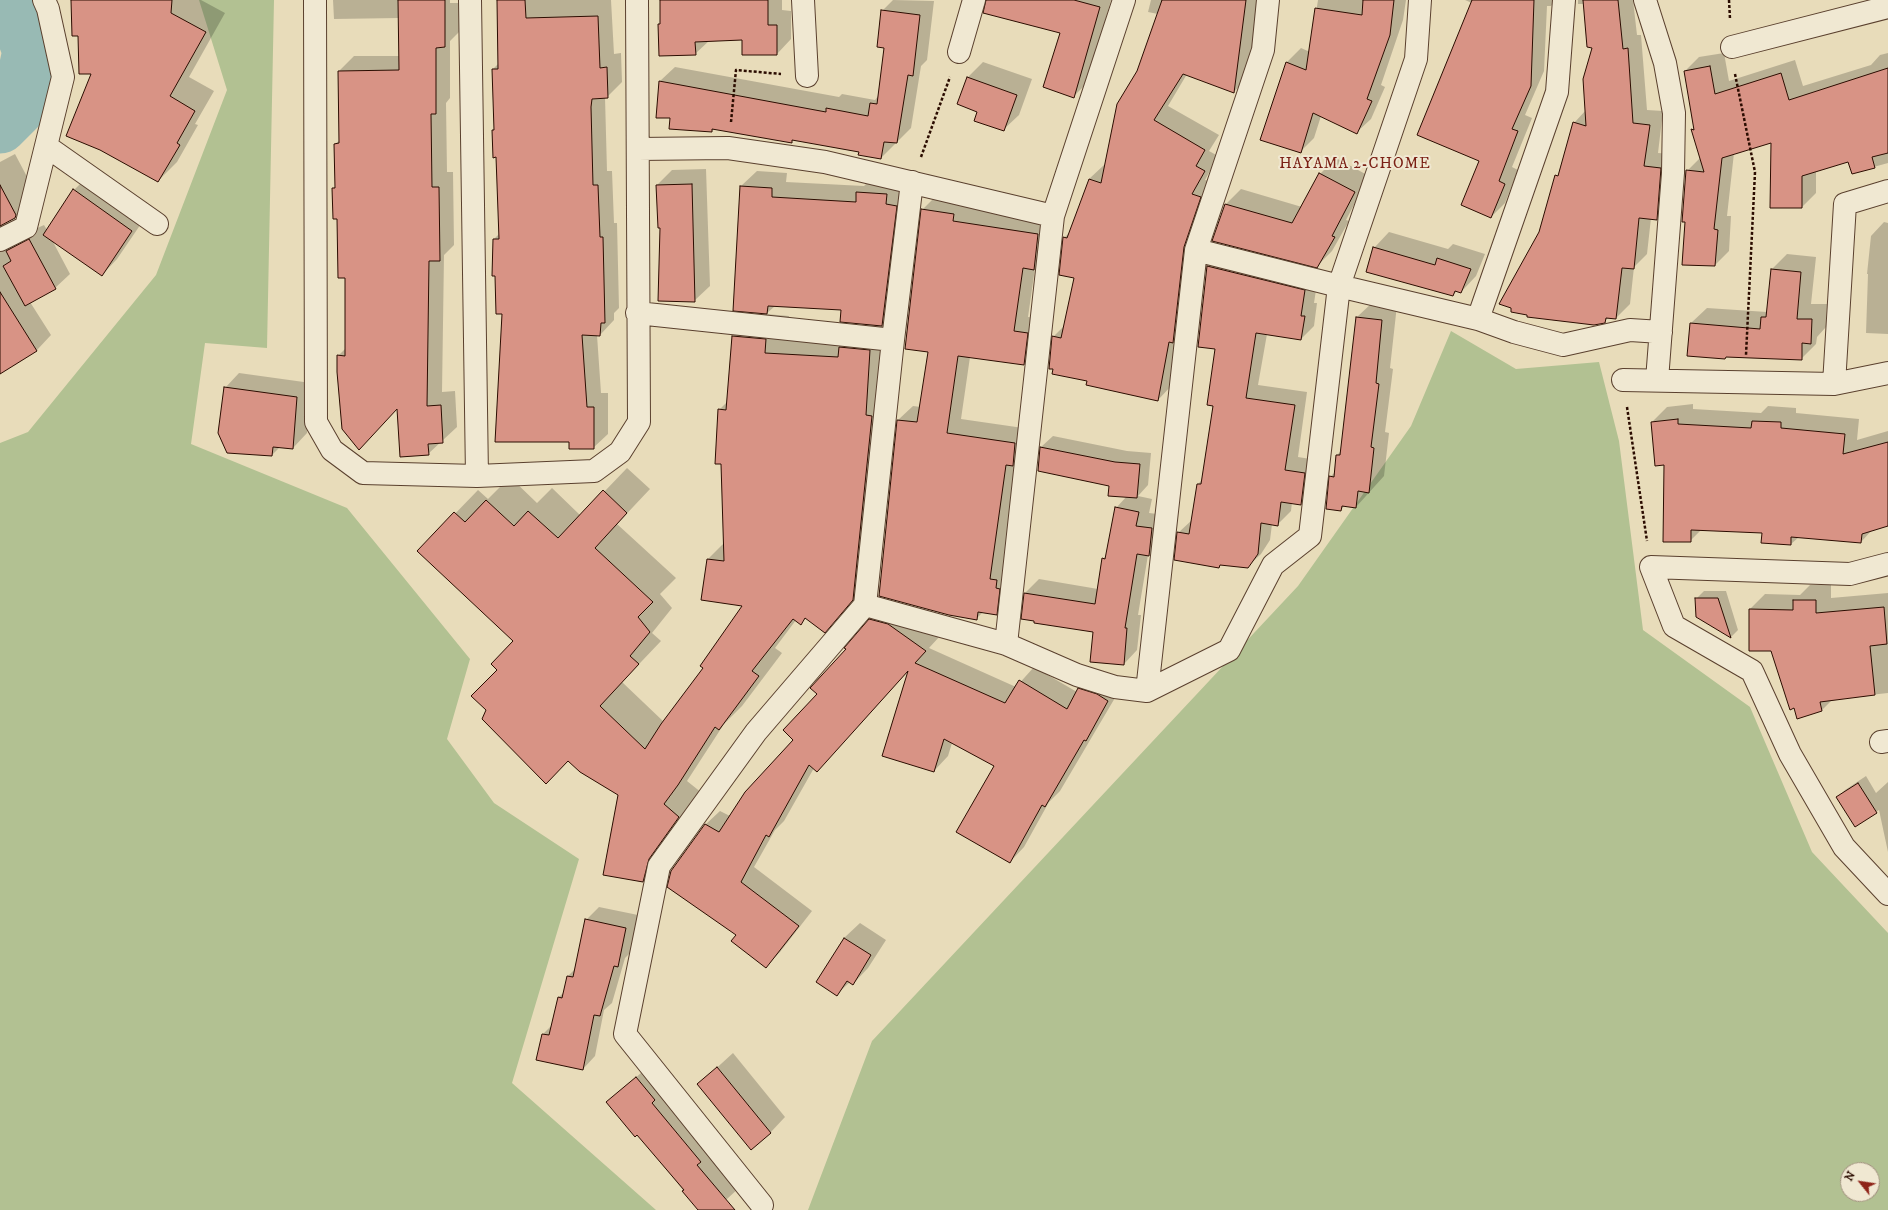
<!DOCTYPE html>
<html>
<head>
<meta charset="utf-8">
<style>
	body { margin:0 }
	#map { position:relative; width:1888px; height:1210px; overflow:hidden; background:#e8dcba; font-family:"IM FELL DW Pica",serif }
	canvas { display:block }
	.north { position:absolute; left:1840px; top:1162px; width:40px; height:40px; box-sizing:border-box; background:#f0e8d2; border:1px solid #a1907e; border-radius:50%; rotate:300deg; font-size:11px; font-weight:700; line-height:16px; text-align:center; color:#2b0c00 }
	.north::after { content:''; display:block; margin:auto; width:14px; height:18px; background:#8f2418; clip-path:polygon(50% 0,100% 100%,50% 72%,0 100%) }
</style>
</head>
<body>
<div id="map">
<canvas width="1888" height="1210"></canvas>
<div class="north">N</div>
</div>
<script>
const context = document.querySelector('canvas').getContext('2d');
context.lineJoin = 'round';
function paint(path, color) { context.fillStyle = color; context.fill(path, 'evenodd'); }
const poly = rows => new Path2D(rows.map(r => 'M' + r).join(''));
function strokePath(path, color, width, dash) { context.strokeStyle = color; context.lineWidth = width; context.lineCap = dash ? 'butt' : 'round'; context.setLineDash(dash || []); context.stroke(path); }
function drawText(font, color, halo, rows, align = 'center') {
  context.font = font + ' "IM FELL DW Pica",serif'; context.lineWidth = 4; context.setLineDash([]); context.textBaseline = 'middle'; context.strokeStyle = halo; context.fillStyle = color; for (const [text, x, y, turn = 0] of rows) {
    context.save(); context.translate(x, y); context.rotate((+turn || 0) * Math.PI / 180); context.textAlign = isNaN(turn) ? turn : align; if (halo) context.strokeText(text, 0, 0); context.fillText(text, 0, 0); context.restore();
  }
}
const green = poly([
	[199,0,274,0,267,348,205,343,191,444,347,508,470,659,447,739,494,803,579,859,512,1083,656,1210,0,1210,0,443,28,432,156,275,227,90],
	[1451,331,1516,369,1599,362,1619,441,1643,630,1750,707,1812,852,1888,933,1888,1210,808,1210,872,1041,1298,586,1411,426],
	[1848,1170,1872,1170,1872,1194,1848,1194]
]);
const shadow = poly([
	[72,0,201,0,225,13,189,77,214,91,195,124,198,125,177,162,158,181,93,73,79,35],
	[333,0,450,0,450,3,460,3,460,31,450,41,450,98,446,103,447,172,453,172,454,245,444,255,442,392,455,391,457,427,428,454,398,408,359,448,338,356,346,348,346,277,333,188,336,186,335,144,340,140,339,71,354,56,400,56,399,18,334,19],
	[499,0,611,0,614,54,621,53,622,82,607,97,605,97,607,171,612,171,614,223,617,223,619,308,614,313,614,320,600,335,597,335,601,393,608,393,608,434,593,448,570,441,496,441,503,313,496,275,493,275,494,239,500,233,497,156,493,130,495,128,493,69,499,63],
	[661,0,782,0,782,10,791,11,791,39,777,54,743,39,710,40,695,54],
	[893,0,934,1,927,60,921,66,911,128,881,158,860,151,794,139,791,142,714,129,712,131,670,128,671,117,660,81,675,67,839,97,842,94,875,100,879,95,885,47,882,11],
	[1003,0,1111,0,1088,82,1074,96,1061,32],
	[1151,0,1259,0,1248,77,1234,92,1187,74,1168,106,1219,135,1209,151,1218,156,1205,180,1214,182,1172,385,1158,400,1088,380,1053,337,1065,325,1075,277,1064,238,1071,231,1089,179,1104,165,1105,166,1158,14,1148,12],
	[1318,0,1406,0,1403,20,1381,85,1385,87,1371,119,1357,132,1321,116,1314,138,1300,152,1261,139,1287,62,1301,48,1310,52],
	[1465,0,1556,0,1551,6,1547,6,1544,71,1525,115,1532,118,1512,167,1518,170,1505,203,1491,217,1481,160,1472,3],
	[1578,0,1633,0,1637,35,1641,35,1647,110,1663,111,1658,153,1674,154,1670,205,1656,219,1651,218,1647,254,1634,267,1630,304,1616,318,1609,317,1604,322,1540,232,1574,123,1586,110,1593,48,1584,4,1578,4],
	[1724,53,1729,81,1795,60,1803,86,1871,65,1880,55,1888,53,1888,163,1852,173,1849,161,1816,171,1816,193,1802,207,1772,142,1734,153,1727,216,1731,216,1729,251,1715,265,1686,221,1687,171,1701,157,1693,130,1694,128,1685,71,1699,57],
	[983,62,1032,79,1019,115,1003,130,979,111,958,104,968,77],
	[15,154,33,188,30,202,15,218,2,225,3,230,15,238,44,225,47,230,74,190,89,175,147,215,117,259,102,275,52,240,70,274,55,288,30,302,51,335,37,350,0,373,0,162],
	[1336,158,1369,176,1346,220,1349,221,1332,251,1317,266,1226,204,1241,189,1302,207,1320,174],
	[706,169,710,286,694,301,657,185,672,170],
	[757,171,787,173,786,182,864,186,873,177,902,179,897,310,881,326,892,327,876,576,847,609,824,632,806,618,801,623,796,620,775,648,782,653,742,706,724,724,687,781,702,793,666,858,643,881,619,795,569,760,546,783,487,710,499,670,515,641,419,551,478,490,488,499,510,477,537,503,552,488,581,516,627,468,650,489,617,524,676,578,660,594,672,608,652,633,661,641,622,682,664,722,704,668,744,605,708,559,725,542,719,410,728,401,733,336,757,312,741,186],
	[775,306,842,309,864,323,853,334,788,330,789,316,766,314],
	[937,195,968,199,967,207,1053,219,1049,255,1035,268,1028,317,1042,318,1038,350,1024,364,970,357,961,419,1030,429,1011,599,996,614,983,612,977,618,880,595,898,420,913,406,921,407,929,351,922,210],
	[1884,222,1888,223,1888,334,1866,333,1868,274,1867,274,1871,236],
	[1389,232,1448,249,1453,244,1485,254,1476,276,1461,292,1457,291,1453,295,1374,248],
	[1221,253,1318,277,1314,303,1317,303,1314,326,1301,339,1267,334,1258,385,1307,392,1298,457,1317,460,1314,491,1301,504,1292,502,1291,511,1277,525,1272,524,1270,540,1261,554,1247,567,1221,564,1219,567,1178,533,1192,520,1198,484,1202,480,1214,405,1216,349,1199,346,1208,266],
	[1787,254,1816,257,1811,304,1827,304,1826,327,1817,337,1816,344,1801,359,1727,356,1725,358,1689,355,1691,323,1707,308,1767,312,1772,269],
	[1373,302,1397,305,1390,368,1393,369,1385,432,1389,433,1384,476,1356,507,1345,505,1341,510,1330,477,1335,472,1337,455,1341,451,1357,317],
	[239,373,311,383,307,433,293,448,280,447,272,455,225,388],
	[1693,404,1693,409,1761,413,1768,406,1796,408,1796,413,1859,419,1857,440,1888,431,1888,525,1873,529,1861,542,1799,537,1791,544,1763,532,1702,529,1690,541,1652,422,1667,407],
	[1053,436,1127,451,1151,453,1148,485,1138,496,1152,499,1149,513,1166,515,1163,542,1148,555,1138,615,1141,615,1137,650,1124,664,1094,631,1022,618,1025,593,1039,579,1098,589,1103,559,1107,555,1116,508,1127,496,1110,485,1041,447],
	[1810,585,1831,585,1831,598,1888,593,1888,693,1833,699,1822,710,1772,650,1750,609,1765,594,1800,595],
	[1704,591,1726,591,1738,630,1731,637,1696,599],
	[885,605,940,636,929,648,1016,687,1034,667,1077,692,1093,674,1122,686,1060,791,1049,802,1024,847,1010,862,995,766,952,743,948,756,934,771,909,670,831,756,817,771,814,768,784,821,775,830,754,867,812,911,780,952,766,966,737,935,705,825,720,811,730,816,794,739,818,694,847,649,870,620],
	[1866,776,1876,793,1888,782,1888,852,1879,810,1876,812,1838,797,1845,790],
	[599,907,638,915,630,953,625,958,612,1003,604,1010,595,1056,583,1069,543,1034,553,1024,559,997,565,991,568,976,575,969,586,920],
	[860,923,886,940,868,968,853,984,850,982,837,994,844,938],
	[733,1053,785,1117,770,1133,699,1084],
	[650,1065,740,1187,715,1210,699,1210,637,1133,607,1103]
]);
const river = poly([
	[0,126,18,108,30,51,11,0]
]);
const building = poly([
	[71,0,172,0,171,13,206,32,170,96,195,111,177,143,180,145,158,182,100,150,66,136,91,74,79,74,78,36,72,36,71,0],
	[398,0,445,0,445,47,436,48,436,114,431,114,432,187,439,187,440,261,429,261,427,406,441,405,443,443,428,444,429,455,400,457,397,409,359,450,342,429,337,372,337,355,345,356,345,278,338,278,337,219,333,219,332,188,335,188,334,144,339,143,338,71,399,70,398,0],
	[497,0,525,0,526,18,598,16,600,68,607,67,608,98,592,99,591,107,593,185,598,185,600,237,603,237,605,323,601,323,600,336,582,335,587,407,594,407,594,449,569,449,569,442,495,442,502,314,496,314,495,276,492,276,493,239,499,239,496,157,493,158,492,130,494,130,492,69,498,69,497,0],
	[660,0,768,0,768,25,777,25,777,55,742,55,742,40,695,42,696,55,659,56,658,24,660,24,660,0],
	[986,0,1074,0,1100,7,1074,98,1043,87,1060,33,983,13,986,0],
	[1162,0,1246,0,1234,93,1183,74,1154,120,1205,150,1196,166,1205,171,1192,194,1201,197,1184,247,1173,343,1169,342,1158,401,1086,385,1087,381,1052,374,1053,369,1049,369,1052,336,1061,338,1074,278,1059,275,1063,237,1067,238,1089,179,1101,183,1117,104,1137,71,1162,0],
	[1363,0,1394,0,1390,35,1367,99,1372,101,1357,134,1313,113,1301,153,1260,140,1286,62,1306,70,1315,8,1362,15,1363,0],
	[1472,0,1534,0,1531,86,1512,129,1518,131,1499,181,1505,184,1491,218,1461,205,1479,161,1417,135,1472,0],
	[1583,0,1618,0,1623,49,1628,48,1633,123,1650,125,1644,166,1661,168,1657,220,1639,218,1634,269,1622,268,1616,319,1606,318,1605,323,1594,325,1527,317,1527,315,1511,312,1511,308,1499,304,1539,232,1555,175,1558,176,1573,122,1586,126,1583,79,1592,48,1587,47,1583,0],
	[881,10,920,15,913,76,908,75,897,143,884,142,881,159,858,155,859,152,792,140,792,143,712,129,712,132,669,129,670,118,656,118,659,81,826,112,826,108,868,116,870,103,877,104,884,48,877,47,881,10],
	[1710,66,1715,94,1781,73,1789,100,1888,68,1888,153,1872,157,1875,168,1852,174,1848,162,1802,176,1802,208,1770,208,1771,143,1722,158,1714,229,1718,230,1715,266,1682,265,1685,222,1682,222,1686,170,1704,172,1691,129,1694,130,1684,71,1710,66],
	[967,77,1017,95,1004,131,974,121,977,112,957,104,967,77],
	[1319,173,1355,192,1332,236,1335,237,1317,268,1212,241,1225,204,1292,223,1319,173],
	[692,184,695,302,658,301,660,228,658,228,656,185,692,184],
	[0,185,16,215,15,218,0,226,0,185],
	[740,186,772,188,772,197,856,202,856,192,887,194,886,204,897,206,882,326,840,322,841,310,768,306,767,314,733,311,740,186],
	[73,189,132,231,102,276,43,235,73,189],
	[921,209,954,214,953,221,1038,234,1034,270,1023,268,1014,331,1028,333,1024,365,958,356,947,433,1015,443,1013,466,1006,465,990,579,997,580,996,588,1000,589,997,615,978,612,977,620,949,615,879,596,897,420,917,422,928,352,905,349,921,209],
	[29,239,56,289,25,306,3,266,11,261,6,251,29,239],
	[1373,247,1435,265,1437,258,1471,269,1461,293,1455,291,1453,296,1366,272,1373,247],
	[1207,266,1305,290,1301,316,1305,316,1301,340,1256,333,1246,398,1295,405,1285,470,1305,473,1301,505,1281,502,1278,526,1261,523,1258,554,1248,568,1220,565,1219,568,1174,560,1177,532,1189,534,1197,484,1201,484,1213,406,1207,405,1215,349,1198,347,1207,266],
	[1771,269,1801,272,1797,319,1812,319,1811,344,1802,343,1802,360,1726,357,1725,359,1687,356,1690,323,1760,329,1761,317,1766,317,1771,269],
	[0,292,37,351,0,374,0,292],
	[1356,317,1382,320,1376,383,1379,384,1371,447,1374,448,1369,493,1358,491,1356,508,1342,506,1341,511,1326,509,1329,476,1334,477,1336,455,1340,455,1356,317],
	[732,336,766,339,765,353,838,357,839,347,870,350,866,415,872,416,853,600,825,633,805,618,801,625,793,619,752,671,759,676,719,730,715,727,678,785,664,804,679,817,649,859,643,882,603,875,618,795,580,772,568,761,546,784,482,719,486,710,471,696,497,670,491,664,513,641,417,551,454,512,465,522,486,500,514,526,528,511,558,538,603,490,627,513,595,548,653,602,638,617,650,632,630,656,639,664,600,706,645,749,661,724,703,668,700,666,742,606,701,600,707,559,724,561,721,464,715,464,718,409,726,410,732,336],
	[224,387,297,397,293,449,273,447,272,456,227,453,218,433,224,387],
	[1678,419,1678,424,1751,428,1752,421,1781,422,1781,428,1845,434,1843,454,1888,442,1888,526,1862,534,1861,543,1791,537,1791,545,1761,543,1762,533,1691,530,1691,542,1663,542,1664,465,1655,466,1651,422,1678,419],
	[1040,447,1115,462,1140,464,1137,498,1108,496,1109,486,1038,471,1040,447],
	[1115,507,1139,512,1136,526,1152,528,1149,556,1137,554,1125,628,1127,628,1124,665,1090,662,1093,632,1034,623,1034,621,1021,619,1024,593,1095,604,1102,558,1105,559,1115,507],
	[1695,598,1718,598,1731,638,1696,617,1695,598],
	[1793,600,1816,600,1816,613,1884,607,1887,644,1870,646,1875,695,1820,702,1822,711,1797,719,1794,708,1790,710,1771,651,1749,651,1749,609,1793,610,1793,600],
	[869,619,888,624,926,651,915,663,1005,703,1019,680,1067,709,1078,688,1097,694,1108,701,1086,741,1084,740,1045,807,1042,805,1010,863,956,832,994,766,944,739,934,772,882,756,908,671,817,772,809,765,769,837,766,835,741,882,799,926,766,968,731,941,736,935,667,887,671,871,705,824,719,832,745,792,793,740,783,730,817,694,810,688,846,649,844,648,869,619],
	[1858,783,1877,813,1855,827,1836,797,1858,783],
	[585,919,626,928,618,967,614,966,600,1016,594,1015,583,1070,536,1060,542,1034,549,1035,558,997,562,998,567,976,573,977,585,919],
	[844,938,871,955,853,985,847,981,837,996,816,982,844,938],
	[717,1067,771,1133,751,1150,697,1084,717,1067],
	[636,1077,655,1100,652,1103,701,1162,697,1165,735,1210,698,1210,682,1191,684,1190,637,1135,635,1137,606,1102,636,1077]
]);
const path = poly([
	[1729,0,1730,19],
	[1735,74,1755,172,1746,355],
	[731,122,736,70,781,74],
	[921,157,950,77],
	[1627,407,1647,541]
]);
const minor = poly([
	[315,0,316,422,332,450,363,473,477,476,594,471,620,452,639,422,637,0],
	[470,0,477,476],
	[803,0,807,76],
	[1645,0,1665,63,1674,113,1673,173,1657,380],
	[1732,47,1888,7],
	[959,52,974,0],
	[46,146,157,224],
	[638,149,728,148,825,162,1053,216],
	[0,240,26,227,63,77,48,9,44,0],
	[1196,250,1339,286,1478,319,1514,332,1563,345,1630,330,1661,332],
	[637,313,893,340],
	[1478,319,1557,92,1564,0],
	[1623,380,1834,384,1888,373],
	[1834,384,1845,204,1888,191],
	[1888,564,1850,574,1651,567,1674,626,1752,671,1790,754,1844,847,1888,894],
	[865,605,1006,644,1077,675,1115,687,1147,691,1229,650,1273,565,1310,536,1339,286,1416,59,1420,0],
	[1006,644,1053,216,1124,0],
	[1147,691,1196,250,1263,50,1268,0],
	[1881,742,1888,741],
	[762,1205,625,1034,659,866,756,732,865,605,893,340,912,182]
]);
const neighbourhoodNames = [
	["HAYAMA 2-CHOME",1355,165]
];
paint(green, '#b2c192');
paint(shadow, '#0003');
strokePath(river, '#98bab4', 55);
paint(building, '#d89385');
strokePath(building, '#2b0c00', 1);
strokePath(minor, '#5a402e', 24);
strokePath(path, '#2b0c00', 2.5, [3, 2]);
strokePath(minor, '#f0e8d2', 22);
context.letterSpacing = '1px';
drawText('15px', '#7a1f14', '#f0e8d2', neighbourhoodNames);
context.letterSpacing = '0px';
</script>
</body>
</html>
